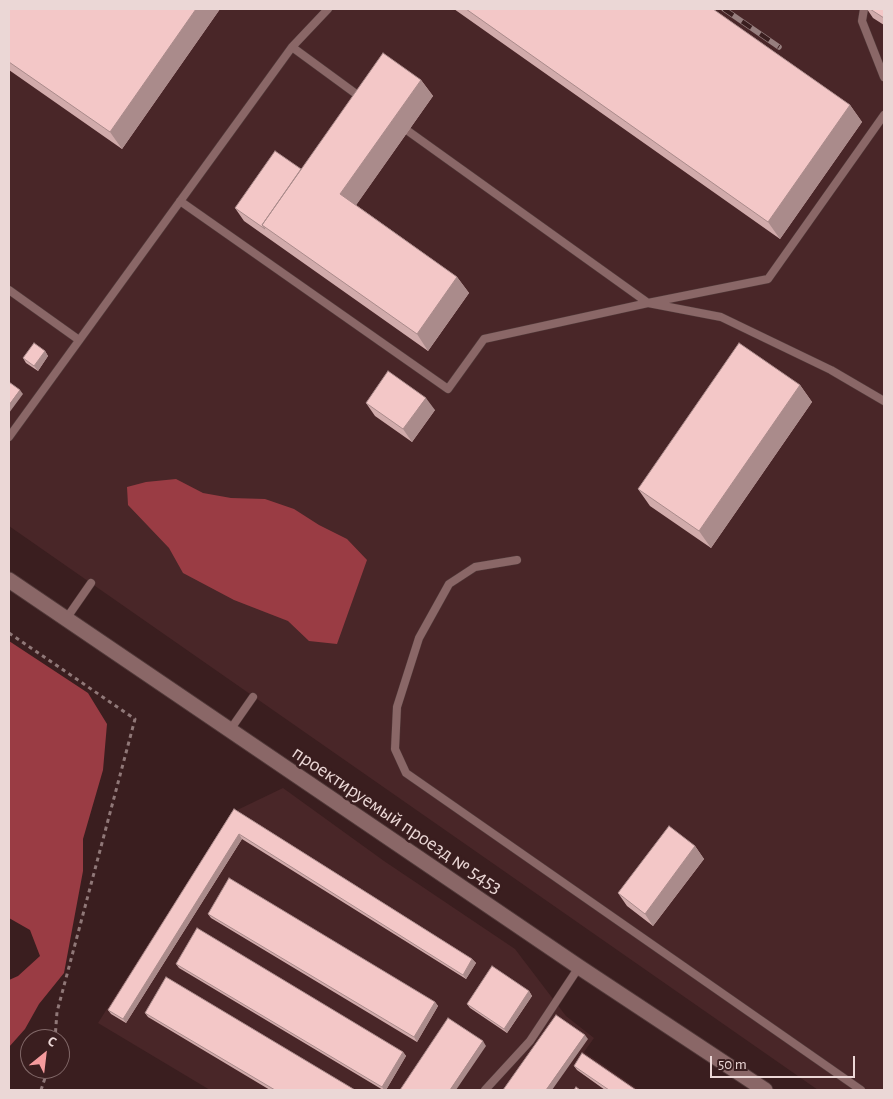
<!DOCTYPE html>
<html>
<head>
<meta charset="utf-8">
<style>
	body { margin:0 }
	#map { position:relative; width:893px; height:1099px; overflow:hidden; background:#3a1e1f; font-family:"Alegreya Sans",sans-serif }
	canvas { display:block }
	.frame { position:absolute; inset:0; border:10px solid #ebd7d6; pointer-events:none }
	.north { position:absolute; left:20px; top:1029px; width:50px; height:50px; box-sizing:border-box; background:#3a1e1f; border:1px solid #816868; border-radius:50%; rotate:29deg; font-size:14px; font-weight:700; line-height:20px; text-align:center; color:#ebd7d6 }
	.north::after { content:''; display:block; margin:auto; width:18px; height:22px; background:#f59b9d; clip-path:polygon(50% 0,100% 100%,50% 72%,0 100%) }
	.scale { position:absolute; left:710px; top:1056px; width:145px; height:22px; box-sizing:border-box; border:2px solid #ebd7d6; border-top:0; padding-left:6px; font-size:15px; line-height:18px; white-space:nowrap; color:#ebd7d6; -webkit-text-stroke:4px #3a1e1f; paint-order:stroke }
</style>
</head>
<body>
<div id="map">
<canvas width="893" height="1099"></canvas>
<div class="frame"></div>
<div class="north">С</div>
<div class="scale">50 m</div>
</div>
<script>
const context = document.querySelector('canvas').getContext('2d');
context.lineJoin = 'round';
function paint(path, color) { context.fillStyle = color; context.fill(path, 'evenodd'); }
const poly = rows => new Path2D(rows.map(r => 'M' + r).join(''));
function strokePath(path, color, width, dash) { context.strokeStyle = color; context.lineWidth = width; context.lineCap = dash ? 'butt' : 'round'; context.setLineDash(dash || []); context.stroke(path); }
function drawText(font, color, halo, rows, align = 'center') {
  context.font = font + ' "Alegreya Sans",sans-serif'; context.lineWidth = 5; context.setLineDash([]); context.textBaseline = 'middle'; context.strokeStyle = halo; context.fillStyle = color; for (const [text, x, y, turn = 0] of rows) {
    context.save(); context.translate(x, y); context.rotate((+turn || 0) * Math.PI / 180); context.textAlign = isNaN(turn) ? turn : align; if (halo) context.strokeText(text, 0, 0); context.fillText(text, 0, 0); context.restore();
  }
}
const built = poly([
	[9,9,884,9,884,1090,818,1090,9,526],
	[283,788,384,861,515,949,566,1016,594,1038,584,1052,639,1090,210,1090,98,1023,231,813]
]);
const forest = poly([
	[176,479,203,493,231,498,265,499,294,509,319,525,347,539,367,560,337,644,309,641,288,621,234,600,183,573,169,548,128,505,127,487,146,482],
	[9,641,88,693,107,724,103,770,83,839,83,871,64,973,39,1004,25,1029,9,1047,9,980,18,976,40,956,30,930,9,918]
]);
const path = poly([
	[9,633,135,719,57,1012,55,1039],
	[41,1090,48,1069]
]);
const service = poly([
	[864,9,862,21,884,77],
	[292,47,363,99],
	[401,126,648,303,721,317,831,370,884,401],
	[180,201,448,389,484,339,648,303,768,279,884,115],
	[9,290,79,340],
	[9,437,292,47,328,9],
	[517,560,475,567,449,584,419,638,397,707,395,749,406,773,861,1090],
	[66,619,91,583],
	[230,730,253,697],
	[485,1090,530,1041,579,967]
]);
const minor = poly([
	[9,580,579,967,765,1090]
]);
const rail = poly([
	[724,9,779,47]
]);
const wall = poly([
	[9,9,220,9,122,149,9,70],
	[454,9,713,9,850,105,862,122,780,239],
	[867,9,884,9,884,25,873,18],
	[421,80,433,96,356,205,457,277,469,293,428,351,244,221,235,208,301,169],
	[45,351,48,356,38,371,26,363,23,358],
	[800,385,812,402,711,548,650,506,638,489],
	[366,403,435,410,412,442,375,416],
	[234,809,472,959,476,963,466,979,242,839,126,1023,111,1014,108,1010],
	[695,846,704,859,653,926,627,906,618,893],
	[208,914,435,1002,438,1006,417,1042,211,918],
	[176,964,403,1052,406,1056,386,1090,383,1090,179,968],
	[529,991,532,996,507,1033,470,1008,467,1004],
	[145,1013,355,1090,270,1090,148,1017],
	[574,1066,636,1090,605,1090,577,1070]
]);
const shadedWall = poly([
	[196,9,220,9,122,149,110,132],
	[421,80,433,96,352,211,340,194],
	[850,105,862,122,780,239,768,222],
	[457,277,469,293,428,351,417,334],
	[45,351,48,356,38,371,34,366],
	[800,385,812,402,711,548,699,531],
	[20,390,23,394,9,413,9,405],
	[426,398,435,410,412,442,403,429],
	[239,834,242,839,126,1023,123,1019],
	[695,846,704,859,653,926,645,914],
	[472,959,476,963,466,979,463,975],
	[529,991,532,996,507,1033,504,1029],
	[435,1002,438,1006,417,1042,414,1037],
	[585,1035,588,1039,552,1090,546,1090],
	[483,1041,486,1046,456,1090,450,1090],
	[403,1052,406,1056,386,1090,384,1090,382,1087]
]);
const building = poly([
	[9,9,196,9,110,132,9,62,9,9],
	[466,9,713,9,850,105,768,222,466,9],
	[870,9,884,9,884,18,870,9],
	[383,53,421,80,340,194,457,277,417,334,262,225,383,53],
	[275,151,301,169,262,225,265,229,235,208,275,151],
	[34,343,45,351,34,366,23,358,34,343],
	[739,343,800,385,699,531,638,489,739,343],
	[388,371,426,398,403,429,366,403,388,371],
	[9,382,20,390,9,405,9,382],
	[234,809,472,959,463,975,239,834,123,1019,108,1010,234,809],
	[669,826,695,846,645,914,618,893,669,826],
	[229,878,435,1002,414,1037,208,914,229,878],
	[197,928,403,1052,382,1087,176,964,197,928],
	[492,966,529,991,504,1029,467,1004,492,966],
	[166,977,355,1090,275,1090,145,1013,166,977],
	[556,1015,585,1035,546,1090,503,1090,556,1015],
	[448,1018,483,1041,450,1090,400,1090,448,1018],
	[582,1053,636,1090,609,1090,574,1066,582,1053],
	[576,1087,580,1090,574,1090,576,1087]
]);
const streetNames = [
	["проектируемый проезд № 5453",397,820,34]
];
paint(built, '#492628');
paint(forest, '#9a3c44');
strokePath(service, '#513939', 9);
strokePath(minor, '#513939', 17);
strokePath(path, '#907878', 3, [4, 4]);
strokePath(service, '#8a6767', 8);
strokePath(minor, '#8a6767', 15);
strokePath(rail, '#977f7f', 5.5);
strokePath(rail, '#3a1e1f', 4, [11]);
paint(wall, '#d1abab');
paint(shadedWall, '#aa8b8b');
paint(building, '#f3c7c7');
strokePath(building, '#aa8b8b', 1);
drawText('20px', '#ebd7d6', '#3a1e1f', streetNames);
</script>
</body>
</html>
